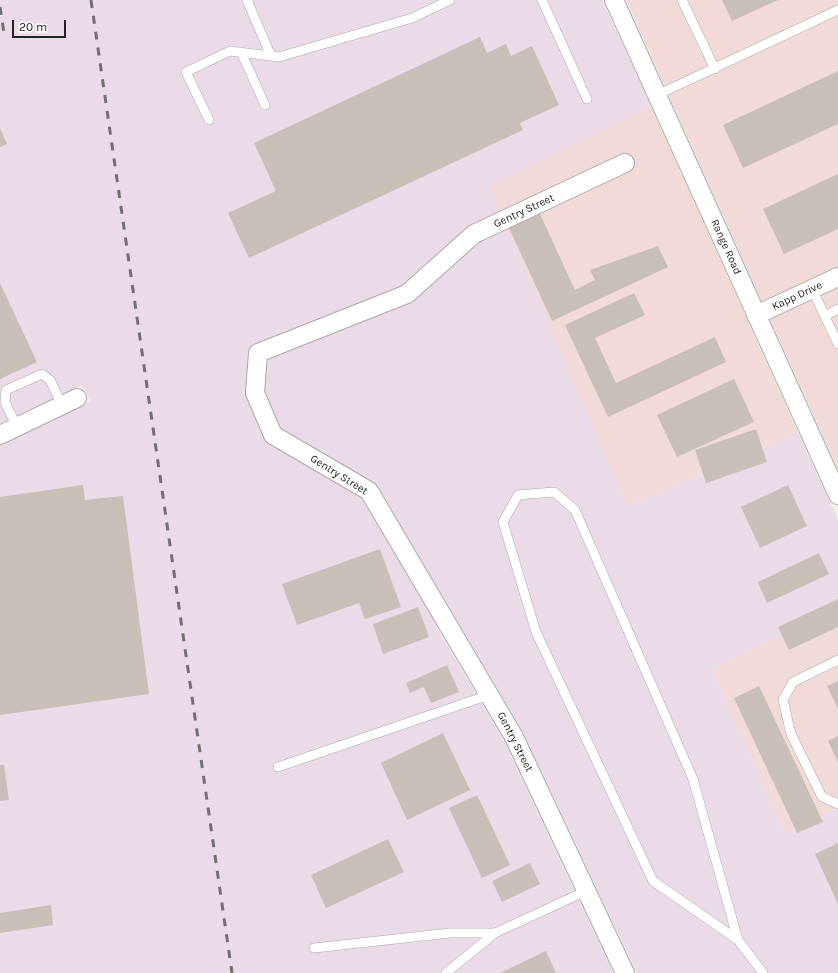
<!DOCTYPE html>
<html>
<head>
<meta charset="utf-8">
<style>
	body { margin:0 }
	#map { position:relative; width:838px; height:973px; overflow:hidden; background:#f2efe9; font-family:Karla,sans-serif }
	canvas { display:block }
	.scale { position:absolute; left:12px; top:20px; width:54px; height:18px; box-sizing:border-box; border:2px solid #222; border-top:0; padding-left:5px; font-size:12px; line-height:14px; white-space:nowrap; color:#222; -webkit-text-stroke:3px #fff; paint-order:stroke }
</style>
</head>
<body>
<div id="map">
<canvas width="838" height="973"></canvas>
<div class="scale">20 m</div>
</div>
<script>
const context = document.querySelector('canvas').getContext('2d');
context.lineJoin = 'round';
function paint(path, color) { context.fillStyle = color; context.fill(path, 'evenodd'); }
const poly = rows => new Path2D(rows.map(r => 'M' + r).join(''));
function strokePath(path, color, width, dash) { context.strokeStyle = color; context.lineWidth = width; context.lineCap = dash ? 'butt' : 'round'; context.setLineDash(dash || []); context.stroke(path); }
function drawText(font, color, halo, rows, align = 'center') {
  context.font = font + ' Karla,sans-serif'; context.lineWidth = 3.5; context.setLineDash([]); context.textBaseline = 'middle'; context.strokeStyle = halo; context.fillStyle = color; for (const [text, x, y, turn = 0] of rows) {
    context.save(); context.translate(x, y); context.rotate((+turn || 0) * Math.PI / 180); context.textAlign = isNaN(turn) ? turn : align; if (halo) context.strokeText(text, 0, 0); context.fillText(text, 0, 0); context.restore();
  }
}
const commercial = poly([
	[626,0,838,0,838,267,762,302],
	[651,106,798,433,627,506,488,186],
	[838,288,838,469,770,319],
	[838,606,838,808,785,834,712,670]
]);
const industrial = poly([
	[0,0,602,0,651,106,489,186,627,506,798,433,838,520,838,606,712,670,785,834,838,808,838,973,637,973,523,732,454,616,436,627,504,741,613,973,0,973,0,445,90,401,82,385,0,424]
]);
const building = poly([
	[722,0,778,0,732,21],
	[480,37,487,53,506,44,511,56,532,46,559,105,520,123,523,130,249,258,228,213,276,191,254,143],
	[838,71,838,124,743,168,723,125],
	[0,128,7,144,0,147],
	[838,174,838,229,784,254,763,209],
	[540,214,575,290,595,280,590,270,658,246,668,267,552,321,509,228],
	[0,283,37,362,0,379],
	[634,293,645,315,595,338,616,383,715,337,726,362,608,417,565,325],
	[734,379,754,422,677,457,657,415],
	[756,429,767,462,706,483,695,450],
	[83,485,85,500,123,496,149,694,0,715,0,497],
	[788,485,807,526,760,548,741,507],
	[380,549,401,607,365,619,359,603,297,625,282,584],
	[819,553,829,574,767,603,758,582],
	[838,599,838,627,789,650,778,627],
	[418,607,429,637,383,654,373,624],
	[447,665,459,692,431,703,424,687,410,693,406,683],
	[838,681,838,709,827,686],
	[759,686,823,822,797,833,734,698],
	[443,733,470,790,407,820,381,763],
	[838,736,838,762,828,741],
	[0,765,4,765,9,800,0,801],
	[477,795,510,865,482,878,449,808],
	[388,839,404,872,326,908,311,875],
	[838,843,838,904,815,854],
	[530,863,540,884,502,902,492,881],
	[51,905,53,925,0,933,0,913],
	[546,951,556,973,500,973]
]);
const service = poly([
	[247,0,271,56],
	[542,0,587,99],
	[682,0,715,69],
	[241,52,265,105],
	[657,95,838,10],
	[209,120,186,72,230,51,279,57,412,18,450,0],
	[812,289,838,344],
	[825,316,838,309],
	[17,427,5,402,6,390,42,374,50,380,62,405],
	[838,660,793,682,783,700,791,734,822,797,838,804],
	[278,767,489,695],
	[738,940,693,779,575,510,554,492,518,495,503,522,536,632,653,881,738,940,763,973],
	[314,948,450,933,495,933],
	[446,973,495,933,586,891]
]);
const minor = poly([
	[614,0,838,495],
	[625,163,474,234,407,294,258,353,255,393,273,435,369,491,514,737,625,973],
	[756,315,838,277],
	[0,435,77,398]
]);
const rail = poly([
	[91,0,232,973],
	[0,7,4,33]
]);
const streetNames = [
	["Gentry Street",524,211,-25],
	["Range Road",726,247,66],
	["Kapp Drive",797,296,-25],
	["Gentry Street",339,475,32],
	["Gentry Street",515,742,63]
];
paint(commercial, '#f2dad9');
paint(industrial, '#ebdbe8');
paint(building, '#c7bfb8');
strokePath(service, '#a9a9a9', 10);
strokePath(minor, '#a9a9a9', 20);
strokePath(service, '#fff', 9);
strokePath(minor, '#fff', 18);
strokePath(rail, '#707070', 3, [8, 8]);
drawText('11px', '#222', '#fff', streetNames);
</script>
</body>
</html>
